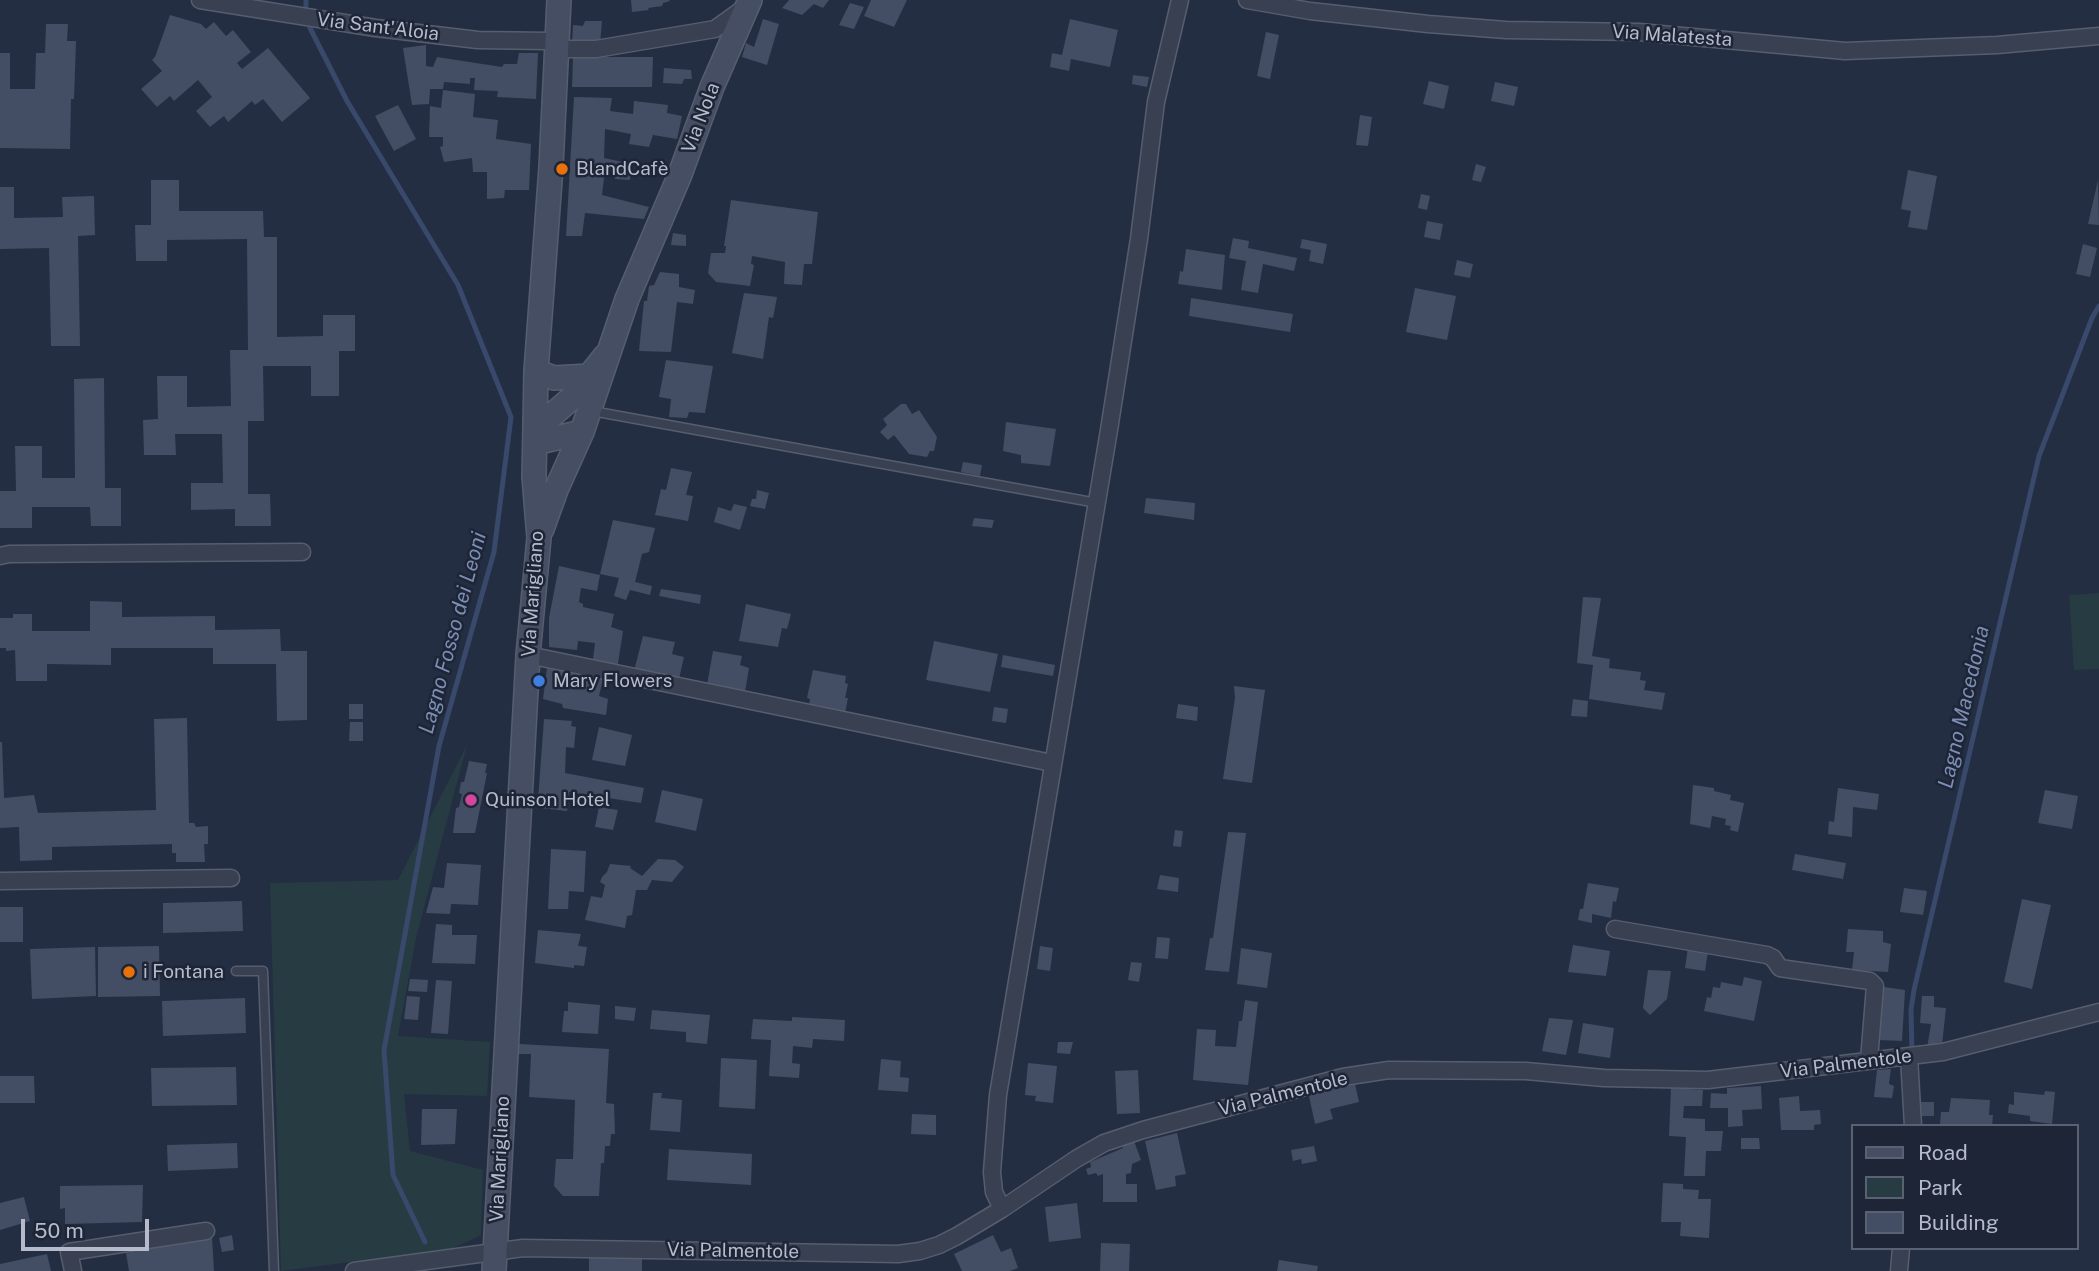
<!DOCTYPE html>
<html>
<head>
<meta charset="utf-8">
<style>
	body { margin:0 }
	#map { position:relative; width:2099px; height:1271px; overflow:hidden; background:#242e42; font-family:"Public Sans",sans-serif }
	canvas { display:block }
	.legend { position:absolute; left:1851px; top:1124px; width:228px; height:126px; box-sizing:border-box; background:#1d2536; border:2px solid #5a6172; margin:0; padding:9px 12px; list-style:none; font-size:21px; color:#b5bbcb }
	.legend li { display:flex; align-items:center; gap:14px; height:35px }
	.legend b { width:35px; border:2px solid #5a6172 }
	.scale { position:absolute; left:21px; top:1219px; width:128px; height:32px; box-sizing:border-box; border:4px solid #b5bbcb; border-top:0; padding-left:9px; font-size:21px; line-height:24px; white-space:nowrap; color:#b5bbcb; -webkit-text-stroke:5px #1d2536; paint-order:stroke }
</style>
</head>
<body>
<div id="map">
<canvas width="2099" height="1271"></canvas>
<ul class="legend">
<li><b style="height:9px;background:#464e64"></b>Road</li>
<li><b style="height:19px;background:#263c42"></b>Park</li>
<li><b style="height:19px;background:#434d64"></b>Building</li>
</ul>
<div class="scale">50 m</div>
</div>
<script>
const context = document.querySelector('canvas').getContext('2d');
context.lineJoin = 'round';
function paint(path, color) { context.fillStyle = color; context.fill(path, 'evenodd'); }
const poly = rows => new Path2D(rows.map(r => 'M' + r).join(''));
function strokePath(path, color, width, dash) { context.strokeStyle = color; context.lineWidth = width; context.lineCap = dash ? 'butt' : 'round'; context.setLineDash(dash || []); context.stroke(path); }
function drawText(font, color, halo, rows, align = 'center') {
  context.font = font + ' "Public Sans",sans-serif'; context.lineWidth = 5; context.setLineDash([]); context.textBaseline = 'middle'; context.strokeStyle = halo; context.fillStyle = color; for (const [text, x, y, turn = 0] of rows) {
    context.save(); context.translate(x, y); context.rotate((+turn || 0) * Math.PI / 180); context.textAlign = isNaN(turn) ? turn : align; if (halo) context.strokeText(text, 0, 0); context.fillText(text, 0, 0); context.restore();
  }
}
const green = poly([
	[2099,593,2099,669,2074,670,2069,595],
	[467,745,416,938,398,1036,490,1042,487,1096,404,1094,410,1151,483,1170,481,1235,451,1249,281,1271,270,883,398,880]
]);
const stream = poly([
	[306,0,306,8],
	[310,28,347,101,458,285,511,417,494,552,439,746,384,1050,393,1175,425,1242],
	[1912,1053,1911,1010,1914,990,2039,456,2092,318,2099,306]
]);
const building = poly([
	[631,0,669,0,670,1,663,3,662,6,648,8,649,10,632,12],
	[789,0,829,0,823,8,814,4,802,15,782,8],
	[871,0,907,0,894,27,864,16],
	[850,3,864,7,854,29,839,25],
	[170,15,201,24,206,29,214,22,226,36,233,30,251,52,237,63,242,69,268,48,310,98,282,122,263,99,255,105,252,101,228,122,224,116,210,127,196,111,212,97,198,80,174,101,170,96,157,107,141,89,162,71,152,60,155,57],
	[763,19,779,24,767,65,742,57,746,43,754,47],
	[1070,19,1118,30,1110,67,1071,59,1069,71,1050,67,1052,53,1062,55],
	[585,21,602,21,600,44,572,44,573,25,583,26],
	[46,24,68,24,67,41,76,41,74,99,71,99,70,149,0,148,0,53,10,53,10,89,35,89,36,53,45,53],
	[1266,32,1279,35,1270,79,1257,76],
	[426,45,426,66,433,67,437,57,502,67,504,64,517,64,519,53,538,53,536,99,497,97,498,91,474,90,475,78,470,78,470,84,444,82,443,89,430,89,429,104,412,105,403,48],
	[573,57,653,57,652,87,572,87],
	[664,68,691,70,692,79,684,79,682,84,663,83],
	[1133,75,1149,77,1147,87,1132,84],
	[1429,81,1449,86,1444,109,1423,104],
	[1495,82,1518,87,1514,106,1491,101],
	[443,90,475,94,473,117,498,120,496,139,531,144,529,190,505,190,504,198,487,199,487,172,473,172,472,158,444,162,440,147,443,146,443,137,429,137,430,106,441,108],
	[574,97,612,98,610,111,633,114,634,101,668,105,667,113,682,116,677,139,653,135,649,147,629,144,631,134,605,129,604,158,632,164,630,180,615,179,614,171,605,170,602,195,649,207,644,219,585,213,582,236,566,236],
	[398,105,416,139,394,151,375,116],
	[1360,115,1372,117,1368,146,1356,145],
	[1476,164,1486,167,1481,182,1472,180],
	[1908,170,1937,176,1927,230,1908,227,1911,211,1901,209],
	[151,180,179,180,179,211,263,211,264,237,277,237,277,337,323,336,323,315,355,315,355,351,339,351,339,396,311,396,311,366,263,366,264,421,248,421,248,494,270,494,271,526,235,526,235,509,191,510,191,483,223,483,222,434,175,434,176,455,144,455,143,420,158,419,157,376,187,376,187,407,231,406,230,350,248,350,247,239,167,240,167,261,136,261,135,225,151,225],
	[2098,180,2099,225,2088,224],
	[0,187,14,187,14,218,63,217,62,197,94,196,95,235,78,236,80,346,51,346,49,248,0,249],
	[1421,194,1430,196,1427,210,1418,208],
	[731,200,818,212,812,264,804,264,802,285,784,284,785,262,752,256,751,264,754,265,750,286,716,282,708,273,711,253,725,253,726,246,724,246],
	[1427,221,1443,224,1440,240,1424,237],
	[673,233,686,235,686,246,671,245],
	[1233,238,1249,241,1248,248,1297,258,1294,271,1263,264,1258,293,1241,290,1246,261,1229,258],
	[1302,239,1327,244,1323,264,1309,261,1311,250,1300,248],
	[2083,244,2097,248,2090,277,2076,274],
	[1186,249,1225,255,1222,290,1178,284,1180,271,1183,272],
	[1457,260,1473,264,1470,278,1454,275],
	[660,272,679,274,679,287,695,290,693,304,677,302,671,352,639,351,644,301,647,301,649,286,654,285],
	[1415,288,1456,296,1447,340,1406,332],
	[744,293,777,297,773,318,769,317,763,359,732,353],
	[1191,298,1293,314,1290,332,1189,316],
	[666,360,713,366,705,413,689,412,687,418,669,417,671,399,659,397],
	[104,378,105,488,121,488,121,526,91,526,90,507,32,507,32,528,0,528,0,491,16,491,15,446,42,446,42,478,75,478,74,379],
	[901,404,906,404,912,414,919,410,937,437,934,451,930,451,927,457,909,454,894,435,888,440,880,432,887,425,883,419],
	[1006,422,1056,429,1050,466,1021,463,1021,455,1003,451],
	[963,462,982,465,980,476,961,472],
	[671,468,692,472,686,495,693,496,688,521,655,515,661,489,666,490],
	[757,490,769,493,765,509,750,506,752,499,756,499],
	[1146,498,1195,503,1194,520,1144,513],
	[734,504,747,507,740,530,714,522,718,507,731,511],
	[974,518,994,520,992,528,972,526],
	[613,520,655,528,649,552,642,554,635,582,652,586,650,595,630,590,626,600,614,596,619,578,600,574],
	[559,566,600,575,597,591,581,588,579,602,583,604,583,607,614,614,611,627,623,631,617,670,592,667,595,643,578,641,577,650,549,647,549,618],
	[661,589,701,595,700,604,659,596],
	[1583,597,1601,598,1592,656,1610,659,1609,668,1641,672,1640,680,1646,681,1644,690,1665,693,1662,710,1589,699,1593,665,1577,663],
	[90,601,122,602,122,617,215,616,215,630,280,629,281,651,307,651,307,720,277,721,276,664,213,664,213,648,111,648,111,665,47,664,47,681,16,681,15,650,6,651,6,648,0,648,0,618,13,618,13,614,32,614,32,631,90,631],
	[746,604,791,614,787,629,782,628,778,647,739,641],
	[643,636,675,642,672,654,684,657,679,679,634,671],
	[934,641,998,654,990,692,926,680],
	[713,651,742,656,740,665,749,668,745,692,707,685],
	[1003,655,1055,665,1053,676,1001,667],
	[547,668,603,679,599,696,608,699,606,715,563,708,562,704,543,699],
	[813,670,846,676,845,683,848,684,845,698,848,698,845,713,809,705,810,699,807,698],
	[1234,686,1265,690,1252,783,1223,779,1235,698],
	[1573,699,1588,701,1587,717,1571,716],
	[349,704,363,704,363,719,349,719],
	[1178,704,1198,707,1197,721,1176,718],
	[994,707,1008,709,1006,723,992,721],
	[187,718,189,823,194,823,196,827,208,826,208,844,204,844,205,862,176,862,176,853,172,853,172,844,52,847,52,860,20,861,19,827,0,828,0,742,2,742,4,798,34,795,38,813,156,810,154,719],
	[544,719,572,721,571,726,576,727,574,748,566,747,565,773,644,788,641,803,569,792,567,811,540,808,541,801,538,800],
	[350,722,363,722,363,741,349,741],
	[599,727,632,735,625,766,592,760],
	[469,761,487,764,485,773,487,773,475,833,453,833,456,808,459,807,462,794,459,793,461,782,464,782],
	[1693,785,1714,788,1714,791,1731,795,1730,800,1744,803,1738,832,1730,830,1731,826,1725,825,1726,819,1712,816,1710,828,1690,824],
	[1838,788,1879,794,1877,810,1853,807,1852,837,1828,834,1829,821,1834,822],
	[662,790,703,799,696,831,655,822],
	[2045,790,2078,796,2072,829,2038,823],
	[599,807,618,810,613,830,595,827],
	[1175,830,1183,831,1181,847,1173,846],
	[1228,832,1246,833,1229,972,1205,970,1210,938,1213,938],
	[551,849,586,851,584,892,569,891,568,909,548,909],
	[1795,854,1846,863,1843,879,1792,870],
	[658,859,675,860,684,867,672,882,652,880,647,890,636,890,632,915,627,916,625,928,585,920,591,896,602,898,605,885,600,882,602,877,607,872,610,864,631,866,630,868,642,876],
	[447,863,481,865,478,905,451,904,450,914,426,913,433,887,444,888],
	[1160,875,1179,878,1178,892,1157,889],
	[1588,883,1619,888,1616,902,1613,901,1611,918,1592,914,1592,923,1578,920,1580,909,1583,909],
	[1904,888,1927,891,1923,915,1900,912],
	[2022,899,2051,905,2032,989,2004,982],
	[242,901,243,931,163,933,163,903],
	[0,907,23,907,23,942,0,942],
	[436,924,452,925,452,935,477,935,475,964,432,963],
	[1848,929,1883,931,1883,942,1891,944,1888,972,1852,970,1854,952,1846,952],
	[538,930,581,934,578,946,587,947,584,966,574,965,574,968,535,963],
	[1157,937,1170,938,1168,959,1155,958],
	[1573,945,1610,951,1606,976,1568,972],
	[159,946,160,996,98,997,98,947],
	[1040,946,1053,948,1050,971,1037,969],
	[95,947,96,996,32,999,30,949],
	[1688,947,1708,951,1705,971,1685,968],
	[1241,948,1272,953,1267,988,1237,984],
	[1131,962,1142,963,1139,982,1128,980],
	[1648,970,1671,971,1667,999,1650,1015,1643,1008],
	[1744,977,1762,981,1754,1021,1704,1011,1707,997,1711,998,1713,987,1720,988,1721,982,1742,986],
	[410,979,428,980,427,992,408,991],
	[436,980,452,981,448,1034,431,1033],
	[1884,987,1905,990,1902,1041,1878,1040],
	[407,996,420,997,418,1020,404,1019],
	[1922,996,1934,996,1934,1007,1946,1008,1942,1045,1927,1048,1931,1024,1920,1023],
	[245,998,246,1033,163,1036,162,1001],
	[1245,1000,1258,1002,1248,1085,1193,1080,1197,1029,1216,1030,1215,1046,1236,1047,1239,1021,1242,1021],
	[568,1002,600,1005,598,1034,562,1032,564,1011,568,1011],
	[615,1006,636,1008,634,1021,615,1019],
	[652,1010,710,1015,707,1044,686,1042,686,1032,650,1029],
	[792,1017,845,1020,844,1041,813,1039,812,1048,793,1046,792,1063,800,1064,799,1078,769,1076,771,1040,751,1039,753,1019,792,1021],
	[1549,1018,1573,1020,1566,1055,1542,1051],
	[1583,1023,1614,1028,1610,1058,1578,1053],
	[1058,1042,1073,1042,1070,1054,1057,1053],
	[519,1044,609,1049,606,1103,614,1104,615,1134,611,1134,610,1146,605,1146,604,1163,601,1163,599,1196,563,1196,554,1186,556,1159,573,1159,575,1100,529,1097,531,1054,516,1054,516,1046],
	[721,1058,757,1060,755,1109,719,1107],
	[881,1059,901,1061,900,1077,909,1078,908,1092,878,1090],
	[1028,1063,1057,1066,1053,1103,1035,1101,1036,1096,1025,1095],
	[236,1067,237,1105,152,1106,151,1068],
	[1891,1069,1889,1084,1894,1086,1892,1098,1874,1097,1877,1070],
	[1138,1070,1140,1113,1117,1114,1115,1071],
	[0,1076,34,1076,35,1103,0,1103],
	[1355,1084,1359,1102,1330,1109,1333,1119,1315,1124,1309,1096],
	[1761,1086,1762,1109,1742,1110,1743,1126,1728,1127,1728,1108,1710,1108,1711,1093,1727,1094,1727,1088],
	[1671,1088,1703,1090,1702,1106,1684,1106,1683,1118,1705,1119,1705,1131,1723,1131,1721,1151,1706,1151,1705,1176,1684,1176,1686,1137,1669,1136],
	[2045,1091,2055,1092,2052,1124,2030,1121,2030,1116,2008,1113,2009,1104,2014,1105,2014,1092,2044,1095],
	[653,1093,662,1093,661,1098,682,1100,680,1132,650,1130],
	[1799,1096,1800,1111,1820,1110,1821,1124,1814,1125,1814,1130,1781,1130,1779,1098],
	[1951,1098,1990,1100,1989,1115,1993,1115,1992,1126,1940,1125,1941,1112,1949,1112],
	[1920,1102,1934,1102,1934,1116,1921,1116],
	[422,1109,457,1109,455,1144,421,1145],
	[912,1114,936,1115,936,1135,911,1134],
	[1177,1133,1186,1174,1175,1176,1176,1186,1156,1190,1145,1141],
	[1741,1138,1759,1138,1760,1149,1741,1149],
	[1134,1141,1141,1160,1132,1164,1131,1173,1126,1174,1126,1184,1137,1184,1137,1202,1103,1202,1103,1174,1098,1176,1096,1173,1088,1175,1086,1169,1091,1167,1090,1162,1123,1148,1122,1144],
	[237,1143,238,1168,168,1171,167,1145],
	[1314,1146,1317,1161,1302,1164,1301,1159,1293,1161,1291,1150],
	[669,1149,752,1154,751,1185,667,1180],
	[1663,1183,1683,1184,1683,1189,1699,1190,1698,1199,1711,1199,1709,1238,1680,1236,1681,1222,1661,1222],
	[143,1185,142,1222,65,1224,65,1208,60,1209,60,1186],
	[24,1197,30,1221,0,1230,0,1203],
	[1077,1203,1081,1238,1049,1242,1045,1207],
	[232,1235,234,1250,222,1252,219,1238],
	[993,1235,1001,1252,1011,1248,1018,1268,1010,1271,962,1271,954,1254],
	[212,1238,214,1271,129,1271,126,1253],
	[1101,1243,1130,1244,1129,1271,1100,1271],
	[47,1254,51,1271,0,1271,0,1264],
	[589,1256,642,1256,642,1271,589,1271],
	[1279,1260,1318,1266,1317,1271,1277,1271]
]);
const lane = poly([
	[592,411,1097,503],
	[236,971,263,971,274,1271]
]);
const street = poly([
	[200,0,376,28,478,40,549,41,568,49,596,49,715,29,747,6],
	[1247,0,1310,11,1428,24,1506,30,1639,32,1845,51,1997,45,2099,36],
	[0,556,9,554,302,552],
	[528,655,1052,763],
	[0,881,231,878],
	[1615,929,1767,955,1773,958,1780,968,1870,981,1875,986,1869,1060],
	[1909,1057,1913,1126],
	[1002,1209,994,1192,992,1172,998,1095,1109,430,1139,239,1156,102,1180,0],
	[73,1271,69,1252,206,1231],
	[354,1271,523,1248,898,1254,920,1251,939,1245,957,1236,1002,1209,1076,1159,1104,1143,1143,1130,1343,1077,1389,1070,1526,1071,1604,1078,1708,1080,1943,1052,2099,1012],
	[1899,1271,1901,1248]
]);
const secondary = poly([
	[536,371,554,378,589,376,605,356],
	[535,430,582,389,589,376],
	[535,443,582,432],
	[542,529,556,490,582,432,627,299,679,177,712,87,750,0],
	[494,1271,528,655,539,538,534,477,536,371,551,167,559,0]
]);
const markers = [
	[562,169,7,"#e8710a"],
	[539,681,7,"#3f7fe0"],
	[471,800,7,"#d1479c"],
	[129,972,7,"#e8710a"]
];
const streetNames = [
	["Via Sant'Aloia",378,27,7],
	["Via Malatesta",1672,36,4],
	["Via Nola",701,118,-69],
	["Via Marigliano",533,594,-86],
	["Via Palmentole",1846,1064,-7],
	["Via Palmentole",1283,1094,-14],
	["Via Marigliano",500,1159,-87],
	["Via Palmentole",733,1251,1]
];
const poiNames = [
	["BlandCafè",576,169],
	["Mary Flowers",553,681],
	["Quinson Hotel",485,800],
	["i Fontana",143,972]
];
const waterNames = [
	["Lagno Fosso dei Leoni",453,633,-75],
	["Lagno Macedonia",1964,707,-77]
];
paint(green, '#263c42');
strokePath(stream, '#39496b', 5);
paint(building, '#434d64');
strokePath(lane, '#565e6e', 11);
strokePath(street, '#565e6e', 19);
strokePath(secondary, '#565e6e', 26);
strokePath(lane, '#394051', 8);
strokePath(street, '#394051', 16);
strokePath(secondary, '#464e64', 23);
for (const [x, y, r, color] of markers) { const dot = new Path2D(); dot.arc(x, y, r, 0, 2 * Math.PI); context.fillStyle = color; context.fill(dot); strokePath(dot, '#1d2536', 2.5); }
drawText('19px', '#b5bbcb', '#1d2536', streetNames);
drawText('19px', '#b5bbcb', '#1d2536', poiNames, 'left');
drawText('italic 21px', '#7c8eb4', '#1d2536', waterNames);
</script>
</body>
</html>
